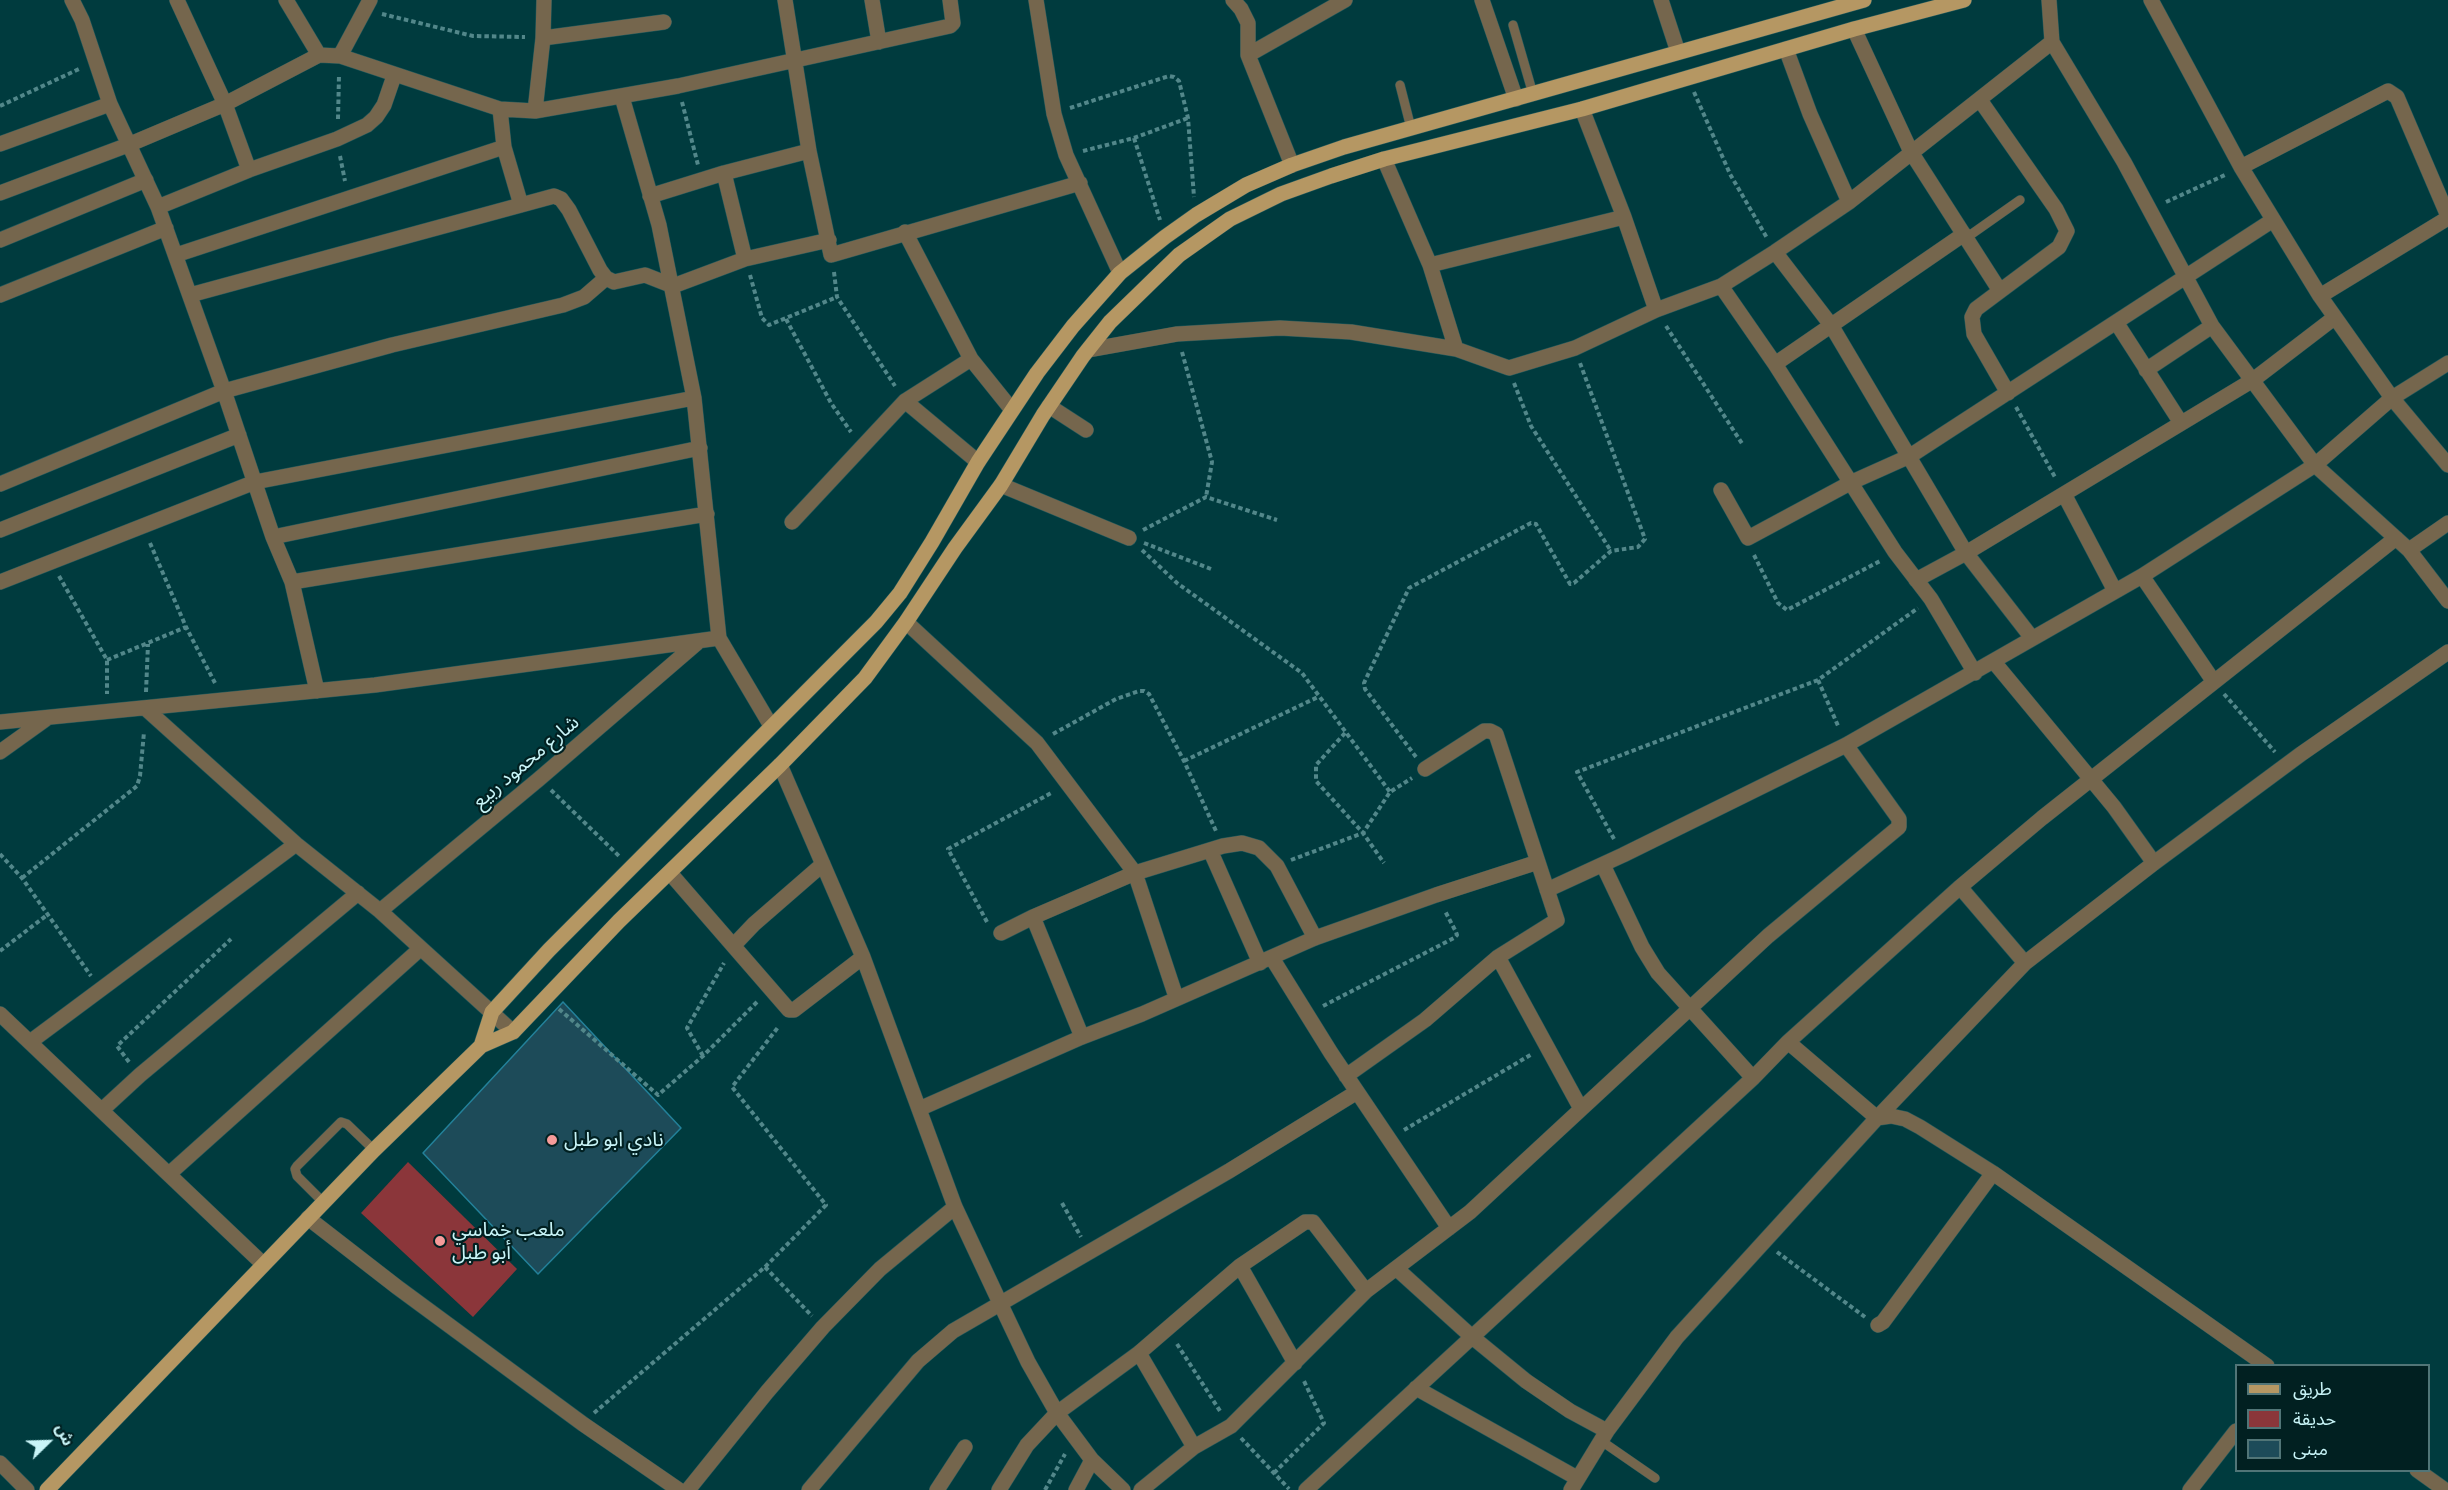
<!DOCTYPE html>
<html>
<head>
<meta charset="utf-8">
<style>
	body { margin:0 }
	#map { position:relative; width:2448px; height:1490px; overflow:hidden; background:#003b3e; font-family:Cabin,"Noto Sans Arabic",sans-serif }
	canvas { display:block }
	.legend { position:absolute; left:2235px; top:1364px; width:195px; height:108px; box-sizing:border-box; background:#012021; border:2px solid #517577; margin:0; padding:8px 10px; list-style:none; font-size:18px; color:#c8f4f7 }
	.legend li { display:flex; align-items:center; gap:12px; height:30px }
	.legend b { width:30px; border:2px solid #517577 }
	.north { position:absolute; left:18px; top:1412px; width:60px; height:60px; -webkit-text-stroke:4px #012021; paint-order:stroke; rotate:67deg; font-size:16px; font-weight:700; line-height:24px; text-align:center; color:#c8f4f7 }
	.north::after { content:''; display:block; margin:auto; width:21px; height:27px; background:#c8f4f7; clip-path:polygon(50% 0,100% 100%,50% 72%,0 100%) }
</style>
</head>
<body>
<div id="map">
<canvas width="2448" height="1490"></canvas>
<ul class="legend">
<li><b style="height:8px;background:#b59763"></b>طريق</li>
<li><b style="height:16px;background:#8b363a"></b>حديقة</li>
<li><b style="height:16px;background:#1d4b59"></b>مبنى</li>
</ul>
<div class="north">ش</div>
</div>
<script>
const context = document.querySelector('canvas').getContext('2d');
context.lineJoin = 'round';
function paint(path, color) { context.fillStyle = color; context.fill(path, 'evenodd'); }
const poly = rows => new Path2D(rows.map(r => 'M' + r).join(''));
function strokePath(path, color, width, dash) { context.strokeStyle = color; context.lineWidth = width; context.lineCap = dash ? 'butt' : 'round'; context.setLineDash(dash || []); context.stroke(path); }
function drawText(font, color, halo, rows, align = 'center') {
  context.font = font + ' Cabin,"Noto Sans Arabic",sans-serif'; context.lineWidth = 4.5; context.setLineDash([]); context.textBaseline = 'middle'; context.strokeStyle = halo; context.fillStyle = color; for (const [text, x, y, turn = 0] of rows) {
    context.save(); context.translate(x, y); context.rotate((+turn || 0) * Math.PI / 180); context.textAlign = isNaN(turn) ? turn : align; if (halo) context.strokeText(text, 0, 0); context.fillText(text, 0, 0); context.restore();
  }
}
const green = poly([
	[408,1162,517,1269,473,1317,361,1213]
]);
const building = poly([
	[563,1002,681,1128,538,1274,423,1153,563,1002]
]);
const path = poly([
	[382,14,473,36,525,37],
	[1694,92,1730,174,1767,238],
	[682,102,698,165],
	[0,106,79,69],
	[1070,108,1169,76,1174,77,1179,81,1188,118,1194,197],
	[338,119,339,75],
	[1134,138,1160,220],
	[1083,151,1134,138,1188,118],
	[340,156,345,181],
	[2166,202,2225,175],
	[834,272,837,297,895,386],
	[750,275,762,318,769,325,837,297],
	[786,319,831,403,851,432],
	[1666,326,1743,445],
	[1182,352,1212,462,1206,497],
	[1514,383,1531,426,1611,551],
	[2016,407,2056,479],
	[1143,530,1206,497,1277,520],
	[150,543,186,627,215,683],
	[1144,543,1211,569],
	[1142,550,1177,583,1302,673,1390,792],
	[1754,555,1778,603,1787,610,1882,560],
	[59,576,107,660,107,694],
	[107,660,186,627],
	[1818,680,1839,728],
	[146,692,148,644],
	[2224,694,2275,752],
	[1345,733,1316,765,1316,781,1363,833,1384,863],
	[1053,734,1116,699,1139,691,1144,691,1149,694,1184,761,1216,831],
	[1416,757,1365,689,1364,683,1409,588,1531,523,1536,524,1570,584,1574,583,1611,551,1638,547,1645,539,1580,363],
	[1184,761,1318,697],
	[551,790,619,856],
	[1614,839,1577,772,1818,680,1918,608],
	[0,854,22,878,91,976],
	[1291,860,1363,833,1390,792,1412,778],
	[22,878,137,786,140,776,144,732],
	[987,922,948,849,1053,792],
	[0,951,47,915],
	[1323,1006,1454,938,1457,935,1456,932,1445,911],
	[559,1009,658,1095,703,1056,759,1000],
	[703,1056,687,1028,724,963],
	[129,1062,117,1046,231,939],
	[1404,1130,1532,1054],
	[1062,1203,1081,1237],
	[1777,1252,1865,1317],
	[765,1267,812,1316],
	[1177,1344,1220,1411],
	[594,1413,765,1267,826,1205,732,1087,779,1026],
	[1241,1438,1289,1489],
	[1274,1473,1324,1423,1303,1379],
	[1045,1490,1065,1454]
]);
const lane = poly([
	[1513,25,1533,94],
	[1400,85,1411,128],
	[1966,238,2020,200],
	[323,1202,297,1176,295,1169,297,1166,341,1122,347,1124,374,1150],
	[1600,1440,1655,1478]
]);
const street = poly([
	[72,0,82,20,110,104,158,207,224,391,273,537,292,582,317,691],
	[286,0,319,55],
	[785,0,809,151,831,255,1080,183],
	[872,0,879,42],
	[1036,0,1054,114,1066,155,1120,273],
	[1233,0,1241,9,1248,23,1248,55,1292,165],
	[1482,0,1516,99],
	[1661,0,1678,52],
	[2049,0,2052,42,2124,162,2212,326,2315,465,2409,550,2448,601],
	[2151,0,2241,167,2320,296,2392,398,2448,465],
	[1854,29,1911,152,2000,291],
	[543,38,664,22],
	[1786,49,1810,114,1849,202],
	[1248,55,1345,0],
	[340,56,370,0],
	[622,97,659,225,694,398,719,638,771,726],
	[1980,100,2056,209,2067,231,2059,247,1976,309,1972,317,1974,334,2008,393],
	[1582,109,1624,217,1656,310],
	[535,111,543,38,544,0],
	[0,144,110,104],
	[504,147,521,205],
	[1384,159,1430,265,1456,349],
	[2241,167,2388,91,2397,97,2448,216],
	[249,170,337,139,367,125,376,117,384,105,394,76],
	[0,193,128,145,225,104,319,55,340,56,500,109,535,111,678,86,950,26,953,23,950,0],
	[650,196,724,173],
	[158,207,249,170,225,104,177,0],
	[905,232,971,359,1012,410],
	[0,240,146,180],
	[1775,252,1831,325,1966,553,2032,638],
	[176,255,504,147,500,109],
	[745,259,724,173,809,151],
	[1430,265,1624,217],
	[1721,286,1775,364,1895,552,1931,599,1975,673],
	[0,295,166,228],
	[190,295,554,196,561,199,569,210,600,270,606,278,614,282,645,275,673,286,745,259,829,240],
	[2320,296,2448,218],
	[2116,322,2181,423],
	[1088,350,1177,334,1280,328,1351,332,1456,349,1509,368,1575,348,1656,310,1721,286,1775,252,1849,202,2052,42],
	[1775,364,1964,234],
	[2146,370,2212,326],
	[905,401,978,462],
	[1049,406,1086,430],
	[0,484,224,391,392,345,563,305,584,297,606,278],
	[1001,485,1129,538],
	[1721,490,1748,538,1852,482,1910,456,2273,220],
	[2064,494,2115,591],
	[792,522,905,401,971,359],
	[0,530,239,435],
	[273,537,700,448],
	[2409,550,2448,523],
	[2142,576,2214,682],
	[1916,580,1966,553,2253,380,2334,318],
	[0,582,255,482,694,398],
	[292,582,707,514],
	[906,622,1037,743,1135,873,1176,997],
	[145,708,296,844,380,911,513,1032],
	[0,722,375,685,719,638],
	[0,752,46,719],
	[780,765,863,957,955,1207,1000,1303,1028,1362,1057,1413,1092,1460,1123,1490],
	[1210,850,1260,963],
	[2154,863,2301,754,2448,652],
	[1603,865,1642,947,1658,973,1753,1078],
	[670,873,789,1010,794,1010,863,957],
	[1960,887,2025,963,2154,863,2114,807,1994,662],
	[1547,890,1623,855,1846,745,2142,576,2315,465,2392,398,2448,363],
	[380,911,539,779,697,643],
	[1033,917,1082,1037],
	[1001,933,1033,917,1135,873,1223,846,1242,843,1259,848,1277,866,1315,938],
	[734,945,754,924,823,864],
	[1498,957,1581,1109],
	[1272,958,1331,1053,1449,1228],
	[0,1014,263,1264],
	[30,1042,296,844],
	[1788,1042,1877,1118,1891,1116,1905,1119,1920,1127,1993,1173,2267,1366],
	[1346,1076,1425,1020,1498,957,1557,920,1496,734,1490,731,1484,731,1425,769],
	[919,1109,1082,1037,1142,1014,1315,938,1436,895,1538,862],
	[102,1110,140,1075,358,893],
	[169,1174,420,949],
	[308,1218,397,1287,583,1424,679,1490],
	[1240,1266,1295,1363],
	[1397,1269,1471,1336,1526,1381,1570,1411,1607,1431,1677,1337,1877,1118,2025,963],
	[1878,1325,1883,1322,1993,1173],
	[1139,1353,1194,1447],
	[1416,1388,1577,1478],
	[0,1463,27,1490],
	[2417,1470,2445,1490],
	[688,1490,767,1392,823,1327,880,1269,955,1207],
	[809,1490,918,1361,953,1331,1229,1171,1357,1092],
	[937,1490,965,1447],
	[999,1490,1027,1445,1057,1413,1139,1353,1240,1266,1305,1222,1313,1222,1366,1291],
	[1076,1490,1092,1460],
	[1141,1490,1194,1447,1231,1426,1366,1291,1470,1212,1768,936,1899,827,1899,819,1846,745],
	[1306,1490,1753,1078,1788,1042,1960,887,2042,818,2396,538],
	[1571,1490,1607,1431],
	[2190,1490,2236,1431]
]);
const primary = poly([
	[481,1046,492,1012,549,950,876,622,900,593,932,542,978,462,1037,373,1073,326,1120,273,1165,237,1196,215,1246,185,1292,165,1344,147,1864,0],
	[47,1490,374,1150,481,1046,513,1032,619,921,780,765,865,678,906,622,955,548,1001,485,1043,415,1083,356,1110,322,1179,255,1230,219,1281,194,1331,176,1384,159,1582,109,1854,29,1964,0]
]);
const markers = [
	[552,1140,6,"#f59b9a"],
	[440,1241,6,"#f59b9a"]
];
const streetNames = [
	["شارع محمود ربيع",526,762,-40]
];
const poiNames = [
	["نادي ابو طبل",564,1140],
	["ملعب خماسي",452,1230],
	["أبو طبل",452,1253]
];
paint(green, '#8b363a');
paint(building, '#1d4b59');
strokePath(building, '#23819a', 1.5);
strokePath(lane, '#20595c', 10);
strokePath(street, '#20595c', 16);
strokePath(primary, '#20595c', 16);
strokePath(path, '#52878a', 4, [4.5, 3]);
strokePath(lane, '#75664d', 9);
strokePath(street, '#75664d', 15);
strokePath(primary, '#b59763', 15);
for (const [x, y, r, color] of markers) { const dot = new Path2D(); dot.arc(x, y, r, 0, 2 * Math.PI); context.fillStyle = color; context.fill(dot); strokePath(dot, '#012021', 2); }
drawText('20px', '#c8f4f7', '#012021', streetNames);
drawText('20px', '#c8f4f7', '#012021', poiNames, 'left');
</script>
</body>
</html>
